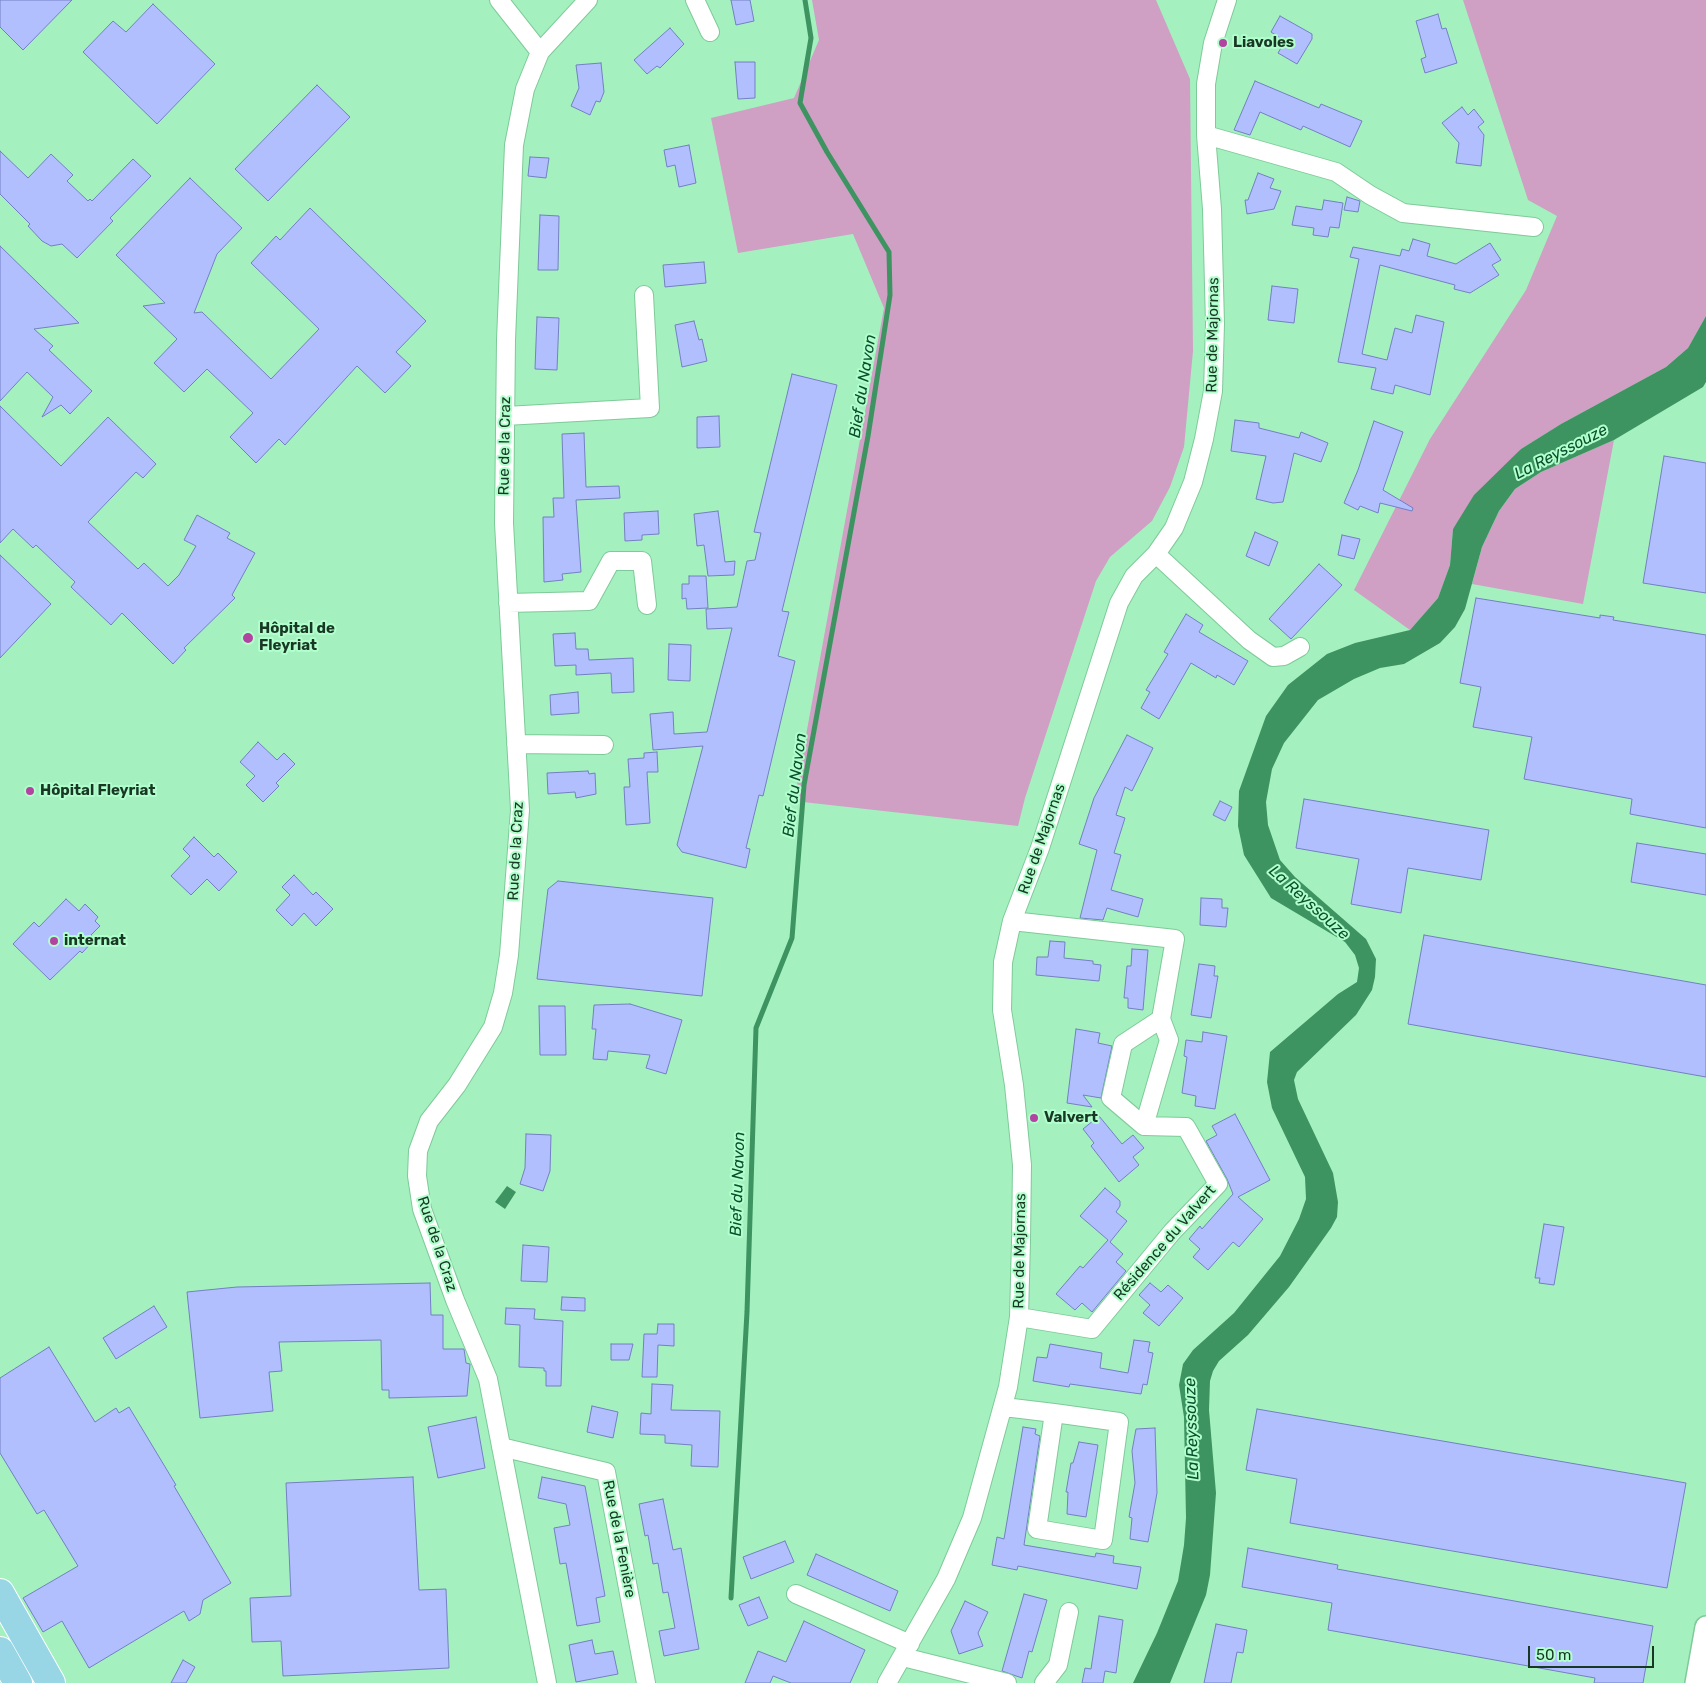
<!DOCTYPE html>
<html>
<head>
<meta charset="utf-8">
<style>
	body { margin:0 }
	#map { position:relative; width:1706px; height:1683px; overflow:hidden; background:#a4f1bf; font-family:Rubik,sans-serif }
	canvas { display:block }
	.scale { position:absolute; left:1528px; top:1646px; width:126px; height:22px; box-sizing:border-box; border:2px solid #183724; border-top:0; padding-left:6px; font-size:15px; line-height:18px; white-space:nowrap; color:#183724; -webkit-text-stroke:4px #b1ffcc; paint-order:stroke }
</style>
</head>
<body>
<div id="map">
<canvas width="1706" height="1683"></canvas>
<div class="scale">50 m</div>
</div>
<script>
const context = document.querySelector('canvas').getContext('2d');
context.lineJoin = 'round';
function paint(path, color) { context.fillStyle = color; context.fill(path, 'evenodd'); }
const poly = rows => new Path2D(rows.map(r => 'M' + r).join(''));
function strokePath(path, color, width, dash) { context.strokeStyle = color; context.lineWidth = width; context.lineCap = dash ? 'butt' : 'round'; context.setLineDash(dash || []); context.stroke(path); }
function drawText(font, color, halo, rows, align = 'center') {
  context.font = font + ' Rubik,sans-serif'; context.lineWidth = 4; context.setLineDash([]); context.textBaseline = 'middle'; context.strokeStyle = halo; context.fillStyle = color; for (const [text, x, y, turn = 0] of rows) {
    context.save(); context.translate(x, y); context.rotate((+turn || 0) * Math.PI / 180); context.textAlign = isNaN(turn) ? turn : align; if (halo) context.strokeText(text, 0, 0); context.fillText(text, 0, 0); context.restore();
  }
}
const green = poly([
	[812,0,1156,0,1190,79,1193,351,1184,447,1170,487,1152,521,1110,557,1096,581,1025,798,1018,826,794,801,884,308,853,234,738,253,711,118,794,98,819,40],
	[1463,0,1706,0,1706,316,1688,348,1666,367,1561,424,1521,449,1453,529,1450,565,1438,598,1410,630,1354,590,1430,439,1526,290,1557,216,1528,200],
	[1614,440,1583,604,1472,584,1482,547,1499,511,1515,489,1541,472]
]);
const water = poly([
	[1706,316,1706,382,1703,387,1614,440,1541,472,1515,489,1499,511,1482,547,1465,609,1455,627,1440,643,1404,664,1380,668,1354,679,1318,700,1284,743,1272,769,1266,802,1268,825,1280,860,1295,877,1366,939,1376,959,1375,977,1372,990,1356,1015,1297,1072,1294,1080,1298,1099,1333,1173,1338,1202,1337,1217,1331,1228,1289,1287,1248,1335,1219,1361,1213,1371,1210,1381,1209,1410,1216,1493,1210,1575,1206,1595,1170,1683,1133,1683,1157,1633,1178,1581,1184,1545,1186,1518,1184,1417,1179,1385,1183,1364,1193,1350,1234,1313,1280,1256,1299,1219,1306,1199,1305,1177,1272,1108,1267,1082,1270,1052,1338,994,1357,982,1359,968,1355,955,1345,942,1271,898,1244,855,1238,826,1239,791,1266,716,1288,685,1327,654,1355,643,1410,630,1438,598,1450,565,1453,529,1474,495,1521,449,1561,424,1666,367,1688,348],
	[507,1186,516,1192,505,1209,495,1202]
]);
const stream = poly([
	[731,1598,747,1312,756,1028,792,938,804,785,868,436,890,295,889,252,827,152,800,103,811,38,805,0]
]);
const building = poly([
	[0,0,72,0,23,50,0,27,0,0],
	[731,0,750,0,754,21,736,25,731,0],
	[153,4,215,64,157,124,83,52,113,21,126,32,153,4],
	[1438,14,1442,29,1446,28,1457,63,1425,73,1421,59,1426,57,1416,21,1438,14],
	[1280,16,1312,34,1312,39,1297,64,1278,53,1285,41,1271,32,1280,16],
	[670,28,684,44,660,68,657,66,647,74,634,60,670,28],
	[735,62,755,62,755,98,738,99,735,62],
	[601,63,604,92,600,102,596,101,590,115,571,106,579,88,576,65,601,63],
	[1255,81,1319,108,1321,104,1362,121,1350,147,1303,126,1301,130,1260,112,1250,135,1234,130,1255,81],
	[317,85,350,117,268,201,235,169,317,85],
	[1462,107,1468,115,1474,109,1484,122,1478,127,1484,135,1481,166,1456,163,1459,143,1442,123,1462,107],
	[689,145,696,183,679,187,675,165,667,167,664,150,689,145],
	[0,151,28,178,51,154,73,175,67,181,88,201,90,199,92,201,133,159,151,176,110,218,113,221,77,258,62,244,51,246,42,241,28,226,30,224,0,194,0,151],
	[530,157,549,158,546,178,528,176,530,157],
	[1258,173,1274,179,1270,188,1281,191,1274,209,1247,214,1245,200,1248,200,1258,173],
	[190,178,242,228,217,254,194,313,202,312,271,379,319,329,251,263,276,236,280,240,310,208,426,321,396,352,411,366,385,393,357,366,285,445,279,439,256,463,230,437,253,413,207,369,184,392,154,363,177,339,143,306,165,303,116,255,190,178],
	[1347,197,1360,201,1358,212,1344,210,1347,197],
	[1324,200,1343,203,1339,228,1330,227,1328,237,1313,235,1314,228,1292,225,1296,206,1322,210,1324,200],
	[540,215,559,216,558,270,538,270,540,215],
	[1413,239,1430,244,1427,256,1456,264,1490,243,1501,260,1492,265,1499,275,1470,293,1454,289,1455,285,1380,265,1362,354,1387,360,1395,328,1412,333,1416,315,1444,322,1430,395,1395,385,1393,394,1371,389,1376,368,1338,362,1359,259,1350,257,1353,247,1400,256,1402,249,1409,251,1413,239],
	[0,246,79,323,34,329,53,346,49,350,92,391,70,414,61,405,42,417,53,397,27,372,0,401,0,246],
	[704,262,706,283,665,287,663,265,704,262],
	[1272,286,1298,289,1294,323,1268,320,1272,286],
	[537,317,559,318,557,370,535,369,537,317],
	[694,321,699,340,702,339,707,361,682,367,675,325,694,321],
	[792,374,837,385,782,611,789,612,778,656,795,661,763,796,759,795,746,848,750,849,746,868,682,852,677,845,703,746,653,750,650,714,673,712,674,734,707,732,732,628,707,629,706,609,737,607,747,561,755,560,761,533,754,532,792,374],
	[0,406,61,466,108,417,156,464,143,478,136,472,88,522,138,569,144,563,168,586,179,575,196,546,184,540,197,515,230,533,227,538,255,553,232,595,235,598,184,648,186,650,173,664,122,613,111,625,71,587,75,582,36,545,33,548,13,529,0,543,0,406],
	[719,416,720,447,697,448,697,417,719,416],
	[1235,420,1259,423,1259,428,1299,438,1301,432,1328,443,1321,462,1294,453,1283,502,1273,503,1256,499,1266,456,1231,451,1235,420],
	[1374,421,1403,432,1383,490,1413,508,1412,511,1380,503,1378,513,1360,506,1358,510,1344,503,1358,470,1374,421],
	[584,433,586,487,619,486,620,498,576,500,581,572,562,574,563,580,544,582,543,517,554,517,553,498,564,498,562,434,584,433],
	[1664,456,1706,463,1706,593,1643,583,1664,456],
	[658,511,659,534,642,535,642,540,625,541,624,513,658,511],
	[718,511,725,562,735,561,734,575,708,576,704,545,697,546,694,514,718,511],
	[1255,532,1278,542,1269,566,1246,556,1255,532],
	[1342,535,1360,539,1354,559,1338,555,1342,535],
	[0,555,51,604,0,658,0,555],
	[1319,564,1342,585,1291,639,1269,619,1319,564],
	[689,576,706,576,708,608,687,609,686,598,682,599,682,584,689,584,689,576],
	[1476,598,1600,618,1600,615,1614,617,1613,620,1706,635,1706,828,1630,814,1632,799,1524,779,1532,737,1473,727,1481,687,1460,683,1476,598],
	[1186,614,1203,625,1199,632,1248,661,1234,685,1217,675,1216,678,1191,663,1159,719,1141,708,1150,692,1146,690,1168,654,1164,652,1186,614],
	[575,633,576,649,588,649,589,660,633,658,634,692,612,693,611,673,576,675,576,665,555,666,553,634,575,633],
	[669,644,691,645,690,681,668,680,669,644],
	[578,692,579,713,551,715,550,695,578,692],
	[1127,735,1153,748,1132,791,1125,787,1116,815,1125,818,1114,853,1121,855,1111,890,1143,899,1138,917,1107,908,1103,920,1080,918,1097,850,1079,844,1094,798,1127,735],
	[258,742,277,760,284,753,295,764,276,783,279,786,263,802,246,785,255,776,240,762,258,742],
	[657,752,658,772,647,772,650,823,626,825,624,787,630,787,628,759,644,758,644,753,657,752],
	[588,771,589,774,595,773,596,794,576,798,575,792,548,794,547,773,588,771],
	[1304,799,1489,830,1481,880,1408,868,1401,913,1351,904,1359,859,1296,848,1304,799],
	[1220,801,1232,807,1225,821,1213,815,1220,801],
	[194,837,214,857,218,853,237,872,219,891,207,879,191,895,171,876,190,856,183,849,194,837],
	[1637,843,1706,854,1706,895,1631,882,1637,843],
	[294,875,313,895,316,892,333,909,316,926,304,913,292,926,276,910,290,895,282,887,294,875],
	[558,881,713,898,702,996,537,979,548,889,558,881],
	[1201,898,1222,899,1222,908,1228,908,1226,927,1200,925,1201,898],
	[66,899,79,911,85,904,98,917,95,921,100,926,91,935,95,939,82,953,80,951,50,980,13,944,34,922,39,927,66,899],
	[1424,935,1706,985,1706,1077,1408,1024,1424,935],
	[1050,941,1065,942,1064,958,1093,961,1093,964,1101,965,1099,981,1036,975,1037,957,1048,957,1050,941],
	[1132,949,1148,950,1143,1010,1128,1008,1128,998,1124,998,1127,966,1131,966,1132,949],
	[1199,964,1215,966,1214,976,1218,976,1211,1018,1191,1015,1199,964],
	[630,1004,682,1020,666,1074,646,1068,650,1055,608,1051,607,1060,593,1059,596,1029,592,1029,594,1005,630,1004],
	[539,1006,565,1006,566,1055,540,1055,539,1006],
	[1076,1029,1100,1033,1098,1043,1112,1046,1101,1098,1083,1095,1092,1107,1067,1103,1076,1029],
	[1203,1032,1227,1036,1215,1109,1195,1106,1196,1096,1182,1093,1187,1057,1184,1056,1186,1040,1202,1042,1203,1032],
	[1235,1114,1270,1180,1238,1197,1263,1219,1239,1247,1233,1242,1208,1270,1193,1257,1200,1249,1189,1239,1200,1226,1202,1229,1233,1194,1227,1179,1206,1141,1217,1135,1212,1126,1235,1114],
	[1099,1116,1122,1144,1133,1135,1144,1148,1133,1157,1139,1165,1119,1182,1091,1146,1094,1143,1083,1129,1099,1116],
	[526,1134,551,1135,550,1171,543,1191,520,1184,525,1168,526,1134],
	[1105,1188,1120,1201,1120,1206,1116,1212,1127,1221,1110,1242,1123,1254,1116,1262,1126,1271,1092,1312,1082,1303,1075,1310,1056,1294,1080,1266,1083,1268,1108,1240,1080,1216,1105,1188],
	[1544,1224,1564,1227,1554,1285,1539,1283,1540,1278,1535,1278,1544,1224],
	[523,1245,549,1247,547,1282,521,1281,523,1245],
	[430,1283,431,1315,443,1315,443,1349,464,1349,466,1363,470,1364,467,1396,389,1398,389,1390,382,1390,381,1340,279,1342,282,1371,269,1372,273,1411,200,1418,187,1292,237,1287,430,1283],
	[1150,1283,1161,1292,1168,1285,1183,1298,1159,1326,1143,1313,1150,1305,1139,1295,1150,1283],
	[562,1297,585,1298,585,1311,561,1310,562,1297],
	[154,1306,167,1327,116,1359,103,1338,154,1306],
	[506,1308,535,1309,534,1319,563,1321,561,1386,546,1386,546,1371,544,1371,544,1368,519,1367,520,1325,505,1324,506,1308],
	[658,1324,674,1324,674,1346,658,1345,657,1377,642,1377,644,1334,657,1334,658,1324],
	[1134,1340,1150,1342,1148,1352,1153,1353,1147,1385,1143,1384,1141,1394,1070,1384,1069,1387,1033,1381,1037,1357,1047,1358,1050,1344,1102,1353,1100,1368,1128,1373,1134,1340],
	[611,1344,633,1344,629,1360,611,1360,611,1344],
	[49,1347,95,1422,116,1408,119,1413,129,1407,176,1485,174,1486,231,1583,203,1600,200,1614,189,1621,184,1611,89,1668,62,1621,43,1632,23,1598,78,1566,44,1510,37,1514,0,1453,0,1378,49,1347],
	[652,1384,673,1385,671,1410,720,1411,718,1467,691,1466,692,1445,665,1443,665,1435,640,1434,641,1413,651,1414,652,1384],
	[592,1406,618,1412,613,1438,587,1432,592,1406],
	[1257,1409,1686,1483,1667,1588,1290,1523,1297,1479,1246,1470,1257,1409],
	[476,1417,485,1468,438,1478,428,1427,476,1417],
	[1023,1427,1036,1429,1035,1434,1040,1436,1024,1545,1095,1557,1096,1553,1114,1556,1113,1563,1141,1567,1137,1589,1018,1566,1017,1570,992,1565,997,1537,1004,1539,1023,1427],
	[1155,1428,1157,1493,1148,1542,1130,1539,1132,1518,1129,1517,1135,1483,1132,1451,1136,1429,1155,1428],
	[1079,1442,1098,1445,1086,1517,1067,1514,1068,1492,1066,1492,1071,1463,1073,1463,1079,1442],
	[413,1477,419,1590,446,1589,449,1668,283,1676,281,1641,252,1642,250,1598,291,1596,286,1483,413,1477],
	[542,1477,585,1486,605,1596,596,1598,600,1622,577,1626,566,1563,560,1564,554,1528,570,1525,566,1504,538,1498,542,1477],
	[663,1499,673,1550,681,1548,699,1649,664,1656,659,1631,675,1628,668,1592,663,1593,658,1563,653,1564,648,1535,645,1536,639,1504,663,1499],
	[785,1541,794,1562,751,1579,743,1557,785,1541],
	[1248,1548,1338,1565,1337,1569,1653,1626,1643,1683,1594,1683,1595,1678,1328,1630,1332,1603,1242,1587,1248,1548],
	[816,1554,898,1591,890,1611,807,1575,816,1554],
	[1024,1594,1047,1600,1032,1652,1029,1651,1022,1678,1002,1671,1024,1594],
	[759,1597,768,1618,748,1626,739,1605,759,1597],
	[965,1601,988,1612,978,1633,983,1646,959,1654,951,1631,965,1601],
	[1099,1616,1123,1620,1116,1673,1105,1671,1103,1683,1082,1683,1085,1668,1091,1669,1099,1616],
	[804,1621,865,1650,850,1683,791,1683,773,1676,770,1683,745,1683,758,1651,786,1662,804,1621],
	[1216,1624,1247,1630,1243,1653,1237,1652,1231,1683,1204,1683,1216,1624],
	[592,1640,595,1654,613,1651,618,1674,576,1682,569,1645,592,1640],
	[183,1660,195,1667,186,1683,171,1683,183,1660]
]);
const minor = poly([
	[499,0,540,52],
	[695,0,710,32],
	[1206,135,1336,172,1370,195,1403,213,1534,227],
	[505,416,650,408,644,295],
	[1156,554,1249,640,1273,657,1284,656,1300,647],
	[508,603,589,601,611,561,642,561,647,605],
	[516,744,604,745],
	[1012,921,1175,939,1161,1019,1123,1044,1111,1098,1144,1126,1186,1127,1218,1184,1172,1232,1092,1329,1019,1317],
	[1144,1126,1169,1040,1161,1019],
	[1004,1407,1054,1413,1119,1422,1103,1540,1037,1529,1054,1413],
	[501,1447,606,1472,646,1683],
	[796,1594,910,1644],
	[903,1657,1007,1683],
	[547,1683,488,1379,455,1300,422,1209,417,1176,418,1151,429,1121,457,1085,493,1027,503,993,509,955,520,810,504,523,506,340,514,145,525,89,540,52,588,0],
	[887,1683,946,1579,972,1518,1008,1387,1019,1317,1021,1241,1022,1165,1014,1085,1002,1010,1003,962,1012,921,1040,848,1119,603,1134,576,1156,554,1174,528,1193,482,1204,439,1213,391,1215,324,1212,209,1206,135,1206,84,1213,43,1227,0],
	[1044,1683,1058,1665,1069,1612]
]);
const tertiary = poly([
	[1696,1683,1706,1627]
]);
const primary = poly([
	[0,1593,51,1683],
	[0,1651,18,1683]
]);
const markers = [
	[1223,43,5,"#b343a0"],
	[248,638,6,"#b343a0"],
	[30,791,5,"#b343a0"],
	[54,941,5,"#b343a0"],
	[1034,1118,5,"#b343a0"]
];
const poiNames = [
	["Liavoles",1233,43],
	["Hôpital de",259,629],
	["Fleyriat",259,646],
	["Hôpital Fleyriat",40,791],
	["internat",64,941],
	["Valvert",1044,1118]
];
const streetNames = [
	["Rue de Majornas",1213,335,-89],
	["Rue de la Craz",505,446,-89],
	["Rue de Majornas",1042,839,-71],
	["Rue de la Craz",516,851,-87],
	["Résidence du Valvert",1165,1243,-49],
	["Rue de la Craz",437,1244,72],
	["Rue de Majornas",1020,1251,-89],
	["Rue de la Fenière",619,1539,79]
];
const waterNames = [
	["Bief du Navon",863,386,-81],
	["La Reyssouze",1561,452,-27],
	["Bief du Navon",795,785,-83],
	["La Reyssouze",1309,903,42],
	["Bief du Navon",738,1184,-88],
	["La Reyssouze",1192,1429,-92]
];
paint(green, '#cf9fc4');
paint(water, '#3d9461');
strokePath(stream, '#3d9461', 5);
paint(building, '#b1bfff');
strokePath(building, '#737fc2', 1);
strokePath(minor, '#7eca99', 20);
strokePath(tertiary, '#7eca99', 24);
strokePath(primary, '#fff', 30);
strokePath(minor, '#fff', 18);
strokePath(tertiary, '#fff', 21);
strokePath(primary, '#98d6e5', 28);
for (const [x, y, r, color] of markers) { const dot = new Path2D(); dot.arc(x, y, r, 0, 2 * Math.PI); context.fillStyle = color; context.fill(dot); strokePath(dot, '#b1ffcc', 2); }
drawText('bold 15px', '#183724', '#b1ffcc', poiNames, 'left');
drawText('15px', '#183724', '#b1ffcc', streetNames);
drawText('italic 16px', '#0c4f2d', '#b1ffcc', waterNames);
</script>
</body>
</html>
